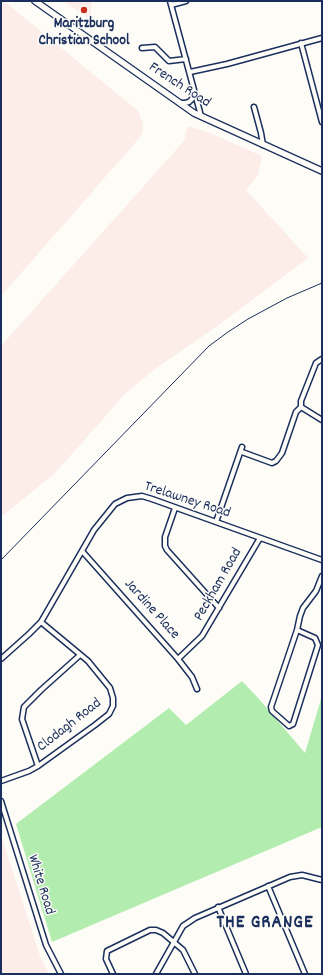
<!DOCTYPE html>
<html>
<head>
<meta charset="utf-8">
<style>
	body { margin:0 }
	#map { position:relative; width:323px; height:975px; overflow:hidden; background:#fdfcf7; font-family:Dekko,sans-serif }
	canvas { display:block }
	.frame { position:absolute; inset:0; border:2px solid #1b2f5e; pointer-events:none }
</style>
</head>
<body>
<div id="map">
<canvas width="323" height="975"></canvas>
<div class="frame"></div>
</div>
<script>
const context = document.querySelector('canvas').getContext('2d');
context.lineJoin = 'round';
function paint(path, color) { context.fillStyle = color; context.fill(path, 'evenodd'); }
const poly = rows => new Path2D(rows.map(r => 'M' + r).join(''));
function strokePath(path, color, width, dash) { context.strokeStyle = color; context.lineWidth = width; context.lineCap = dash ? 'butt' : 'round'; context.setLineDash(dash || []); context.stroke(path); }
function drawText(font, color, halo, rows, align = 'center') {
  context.font = font + ' Dekko,sans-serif'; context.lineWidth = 3; context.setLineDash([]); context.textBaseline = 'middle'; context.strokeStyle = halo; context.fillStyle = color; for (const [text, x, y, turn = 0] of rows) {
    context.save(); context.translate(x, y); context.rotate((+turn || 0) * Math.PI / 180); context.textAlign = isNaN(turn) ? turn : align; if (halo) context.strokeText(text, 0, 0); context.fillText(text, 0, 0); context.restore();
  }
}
const built = poly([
	[1,1,4,1,138,111,143,123,143,132,135,143,1,296],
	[63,1,92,1,90,19],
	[188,126,210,133,262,156,258,175,246,190,308,258,220,324,155,369,125,394,54,474,1,517,1,346,184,141],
	[1,835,41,959,49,974,1,974]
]);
const green = poly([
	[242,681,259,699,305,753,321,699,322,699,322,827,52,942,16,824,169,708,186,725]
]);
const minor = poly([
	[170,1,201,116],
	[171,5,186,1],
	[301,43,322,122],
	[142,48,155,47,169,61,186,59],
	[190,72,227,64,322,38],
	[180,103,185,103,189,102,192,99,194,92],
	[254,107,261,133,263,145],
	[301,407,301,401,316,363,322,359],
	[301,407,322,420],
	[242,452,272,463,276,461,282,453,296,412,301,407],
	[175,508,165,537,165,546,167,550,219,608],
	[216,522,242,447],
	[82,551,178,659,192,677,197,689],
	[297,630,315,638,318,645,293,724,289,726,272,711,271,707,297,630,300,616,303,608,316,591,322,576],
	[1,659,29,634,41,622,94,530,115,504,127,498,142,496,152,499,322,560],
	[178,659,202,636,260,538],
	[38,766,22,719,24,707,41,690,80,655],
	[1,781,29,771,38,766,95,725,109,714,113,706,113,698,110,688,88,661,41,622],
	[1,801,46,945,61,974],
	[268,886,305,974],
	[218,907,246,974],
	[113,974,106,959,107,951,150,930,156,930,163,933,183,950,195,974],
	[156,974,183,926,195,918,290,877,302,875,322,880]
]);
const tertiary = poly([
	[35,1,194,113,322,171]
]);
const rail = poly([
	[1,560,209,346,228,332,248,319,287,298,322,283]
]);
const markers = [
	[84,10,4,"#c8321e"]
];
const poiNames = [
	["Maritzburg",84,25],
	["Christian School",84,42]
];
const streetNames = [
	["French Road",179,86,33],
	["Trelawney Road",187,501,18],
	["Peckham Road",219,585,-60],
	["Jardine Place",151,610,48],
	["Clodagh Road",70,726,-38],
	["White Road",40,885,73]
];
const districtNames = [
	["THE GRANGE",265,924]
];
paint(built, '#fcede8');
paint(green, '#b3ecaf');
strokePath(minor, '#1b2f5e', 7);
strokePath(tertiary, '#1b2f5e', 8);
strokePath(minor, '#fdfcf7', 4);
strokePath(tertiary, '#fdfcf7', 5.5);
strokePath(rail, '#1b2f5e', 1);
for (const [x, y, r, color] of markers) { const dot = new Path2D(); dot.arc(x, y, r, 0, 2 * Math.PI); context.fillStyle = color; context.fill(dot); strokePath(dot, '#fdfcf7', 1.5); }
drawText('bold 15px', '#1b2f5e', '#fdfcf7', poiNames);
drawText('15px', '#1b2f5e', '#fdfcf7', streetNames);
context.letterSpacing = '1px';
drawText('bold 19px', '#1b2f5e', '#fdfcf7', districtNames);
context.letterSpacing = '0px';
</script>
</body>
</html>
